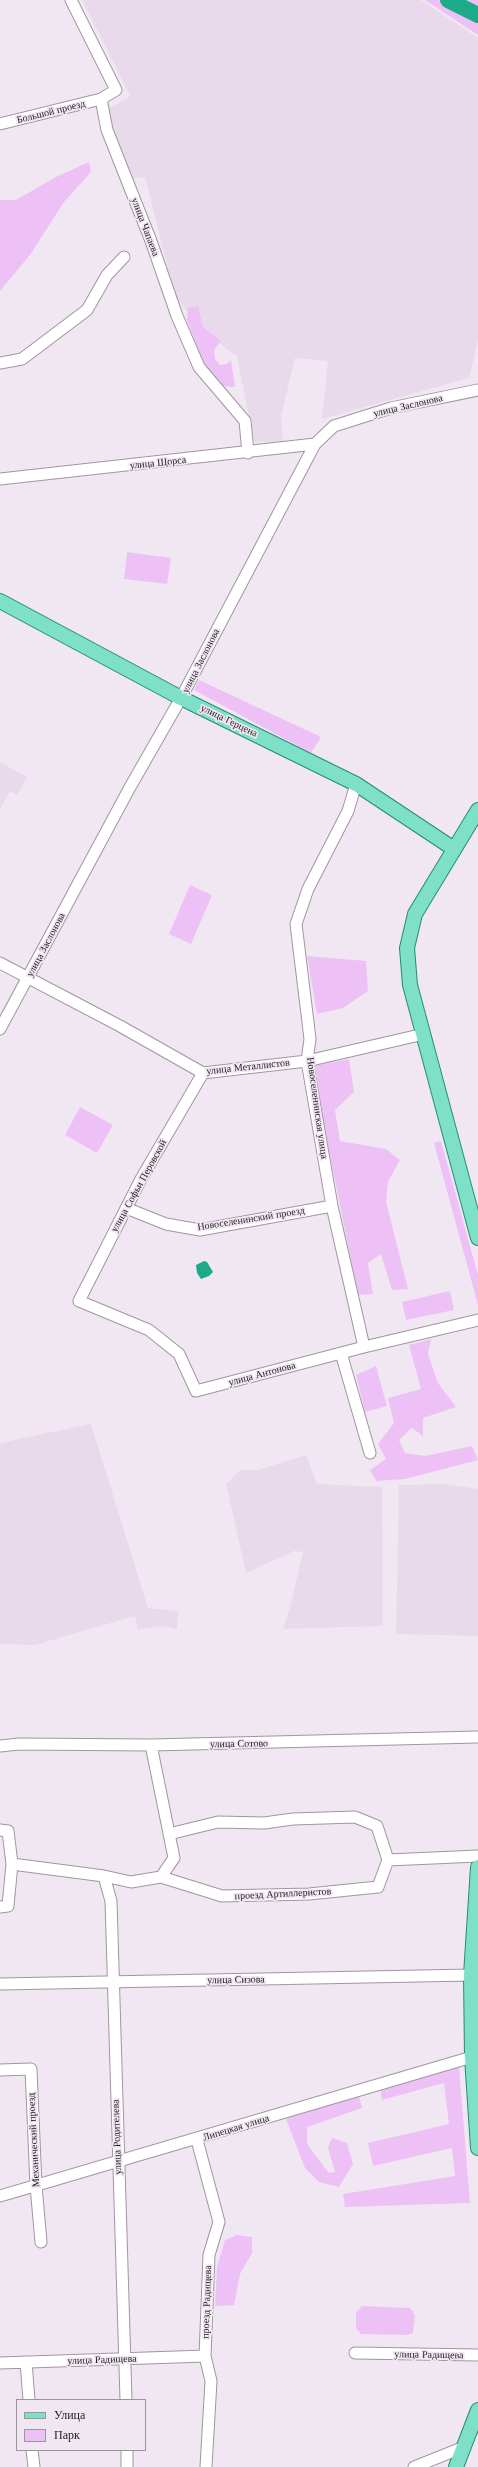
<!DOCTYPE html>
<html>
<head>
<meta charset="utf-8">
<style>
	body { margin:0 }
	#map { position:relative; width:478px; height:2467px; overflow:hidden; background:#f1e7f2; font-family:"Libre Baskerville",serif }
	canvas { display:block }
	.legend { position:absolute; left:16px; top:2399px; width:130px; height:52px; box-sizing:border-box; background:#f1e7f2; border:1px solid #9d959e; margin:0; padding:5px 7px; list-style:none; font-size:12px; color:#1e1b1f }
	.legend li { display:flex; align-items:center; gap:8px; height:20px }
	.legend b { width:20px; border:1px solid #9d959e }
</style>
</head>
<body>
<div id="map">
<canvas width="478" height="2467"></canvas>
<ul class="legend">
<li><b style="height:5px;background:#7de0c7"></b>Улица</li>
<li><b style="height:11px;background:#eec1f6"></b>Парк</li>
</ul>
</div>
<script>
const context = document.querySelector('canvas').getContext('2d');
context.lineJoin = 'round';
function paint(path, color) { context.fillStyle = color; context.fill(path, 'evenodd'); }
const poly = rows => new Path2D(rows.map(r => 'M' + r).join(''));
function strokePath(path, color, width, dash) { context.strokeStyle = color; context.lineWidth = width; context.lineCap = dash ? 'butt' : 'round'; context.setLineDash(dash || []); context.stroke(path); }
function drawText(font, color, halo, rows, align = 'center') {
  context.font = font + ' "Libre Baskerville",serif'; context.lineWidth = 3.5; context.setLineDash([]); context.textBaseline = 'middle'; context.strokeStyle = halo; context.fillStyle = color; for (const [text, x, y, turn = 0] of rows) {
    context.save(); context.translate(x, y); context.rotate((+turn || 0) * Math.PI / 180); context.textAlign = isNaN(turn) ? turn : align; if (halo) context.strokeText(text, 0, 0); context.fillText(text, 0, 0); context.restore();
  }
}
const built = poly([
	[82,0,421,0,478,38,478,341,469,378,322,419,328,361,295,358,281,417,283,441,254,442,237,356,204,333,175,296,145,177,133,179,106,110,130,96],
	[0,762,27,777,17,795,10,791,0,809],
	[91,1424,148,1608,178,1611,177,1629,162,1626,138,1630,135,1616,35,1645,0,1644,0,1443],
	[306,1455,317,1484,382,1487,383,1626,283,1629,291,1604,303,1552,294,1551,246,1573,226,1484,240,1470,258,1470],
	[446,1484,478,1489,478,1636,396,1634,399,1485]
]);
const green = poly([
	[425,0,478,0,478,35],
	[89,162,91,172,64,202,30,255,0,291,0,200,16,200,56,177],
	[198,306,203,327,221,341,214,350,215,359,220,365,227,364,231,360,235,387,220,386,206,370,187,320,188,308],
	[127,552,171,558,167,584,124,579],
	[199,680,321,737,311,753,194,690],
	[190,885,212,895,191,944,169,934],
	[307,956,366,961,368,991,343,1008,317,1014],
	[349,1059,354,1092,335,1110,340,1141,386,1149,400,1160,388,1182,386,1202,408,1289,392,1290,381,1254,368,1263,373,1294,358,1295,312,1066],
	[80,1107,113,1125,97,1153,65,1135],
	[441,1141,478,1275,478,1305,434,1143],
	[450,1291,454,1310,406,1320,402,1302],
	[431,1339,428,1354,438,1383,456,1407,423,1418,423,1436,412,1428,399,1440,405,1453,425,1456,472,1446,478,1460,405,1479,376,1481,370,1470,386,1459,378,1444,394,1423,388,1398,421,1389,409,1345],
	[376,1366,387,1406,365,1412,356,1375],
	[459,2067,470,2203,345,2207,343,2194,455,2176,452,2148,373,2166,368,2143,449,2124,444,2083,382,2100,380,2089],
	[359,2095,362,2108,307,2127,307,2144,329,2173,335,2172,328,2148,332,2138,347,2143,353,2164,339,2187,319,2182,305,2168,286,2119],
	[237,2235,252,2237,252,2253,240,2274,234,2305,215,2306,217,2267,225,2240],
	[362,2306,410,2308,415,2315,413,2333,407,2335,361,2334,356,2328,356,2313]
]);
const water = poly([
	[204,1261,207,1262,213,1272,209,1276,201,1279,197,1273,196,1265]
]);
const river = poly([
	[448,0,478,15]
]);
const minor = poly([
	[71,0,116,90,101,99,107,130,151,241,177,316,199,367,245,421,248,453],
	[0,124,101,99],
	[0,363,22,359,87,310,107,275,124,257],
	[0,479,315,444],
	[356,784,348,811,308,889,296,924,310,1039,307,1061,332,1206,364,1347],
	[0,963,120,1026,203,1073,307,1061,424,1034],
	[0,1029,129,789,181,698,315,444,334,426,391,408,478,390],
	[203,1073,141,1179,79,1301,149,1330,179,1354,196,1391,364,1347,478,1320],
	[126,1208,166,1224,200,1230,332,1206],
	[341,1353,370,1453],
	[151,1745,174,1858,161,1877,222,1896,309,1894,378,1887,388,1860],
	[0,1746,19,1744,151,1745,478,1737],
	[0,1830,8,1831,12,1864,8,1906,0,1907],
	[169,1834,218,1822,264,1823,293,1819,355,1817,377,1826,388,1860,478,1856],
	[12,1864,104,1876,131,1882,161,1877],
	[104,1876,111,1901,126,2400],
	[0,1984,471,1975],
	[0,2070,31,2069,36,2186,41,2242],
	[197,2140,219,2222,209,2255,205,2356,211,2381,206,2467],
	[0,2196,472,2057],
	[355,2353,478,2355],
	[26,2362,29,2400],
	[0,2363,205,2356],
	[32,2450,34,2467],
	[127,2450,127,2467],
	[414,2467,464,2447]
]);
const major = poly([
	[0,601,181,698,356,784,454,849],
	[478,810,415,914,407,948,410,985,478,1238],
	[478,1867,471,1975,472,2057,478,2148],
	[456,2467,478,2410]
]);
const streetNames = [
	["Большой проезд",51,112,-14],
	["улица Чапаева",145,227,69],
	["улица Заслонова",408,406,-13],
	["улица Щорса",158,463,-6],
	["улица Заслонова",201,661,-63],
	["улица Герцена",229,721,26],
	["улица Заслонова",46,945,-62],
	["улица Металлистов",248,1067,-6],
	["Новоселенинская улица",317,1108,82],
	["улица Софьи Перовской",139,1186,-61],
	["Новоселенинский проезд",251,1219,-9],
	["улица Антонова",262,1374,-15],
	["улица Сотово",239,1744,-1],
	["проезд Артиллеристов",283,1894,-3],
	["улица Сизова",236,1980,-1],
	["Липецкая улица",236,2128,-17],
	["улица Родителева",117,2137,-92],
	["Механический проезд",34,2140,-93],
	["проезд Радищева",207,2302,-88],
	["улица Радищева",429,2355,1],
	["улица Радищева",102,2360,-2]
];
paint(built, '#e9daeb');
paint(green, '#eec1f6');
paint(water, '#1bab87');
strokePath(river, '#1bab87', 16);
strokePath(minor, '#9f96a0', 13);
strokePath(major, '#238e74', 16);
strokePath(minor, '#fff', 11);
strokePath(major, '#7de0c7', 14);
drawText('10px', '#1e1b1f', '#f1e7f2', streetNames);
</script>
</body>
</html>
